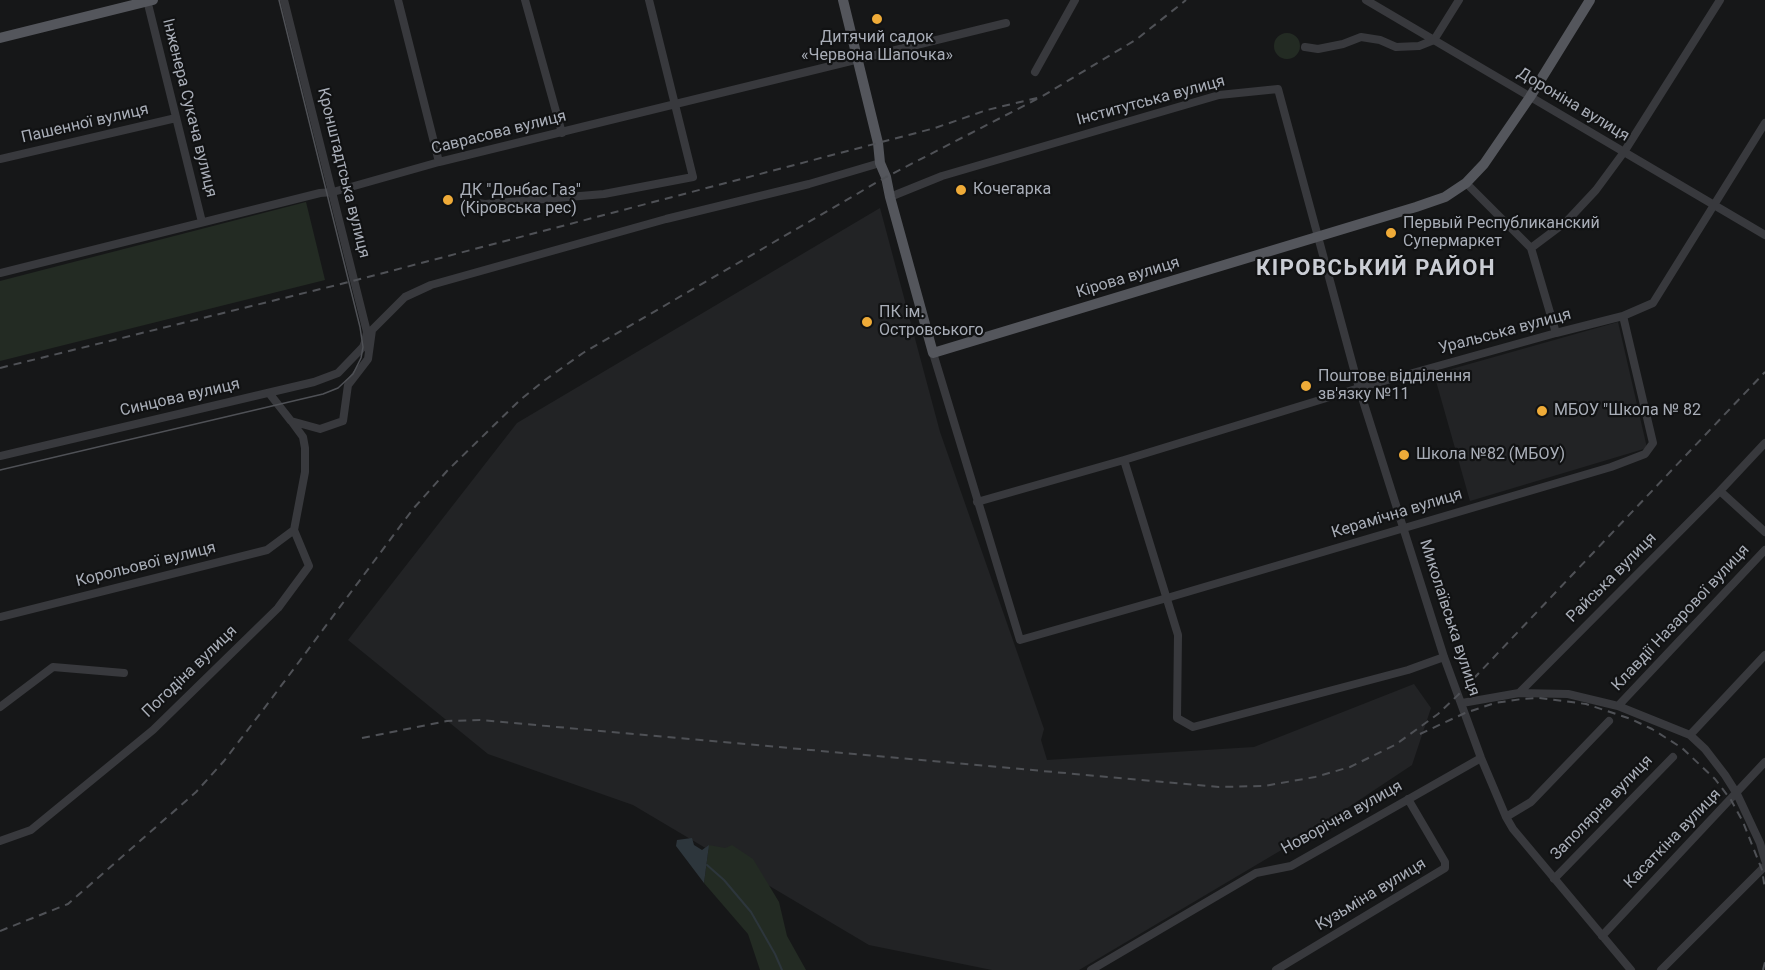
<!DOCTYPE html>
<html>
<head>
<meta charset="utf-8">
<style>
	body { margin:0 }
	canvas { display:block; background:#161718 }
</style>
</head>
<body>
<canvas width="1765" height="970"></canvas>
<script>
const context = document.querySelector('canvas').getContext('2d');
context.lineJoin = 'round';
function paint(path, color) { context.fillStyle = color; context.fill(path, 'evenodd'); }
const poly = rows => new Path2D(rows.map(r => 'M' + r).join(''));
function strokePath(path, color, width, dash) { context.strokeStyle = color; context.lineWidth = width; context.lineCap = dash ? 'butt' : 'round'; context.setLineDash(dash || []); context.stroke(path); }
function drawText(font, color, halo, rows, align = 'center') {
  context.font = font + ' Roboto,sans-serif'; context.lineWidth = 4.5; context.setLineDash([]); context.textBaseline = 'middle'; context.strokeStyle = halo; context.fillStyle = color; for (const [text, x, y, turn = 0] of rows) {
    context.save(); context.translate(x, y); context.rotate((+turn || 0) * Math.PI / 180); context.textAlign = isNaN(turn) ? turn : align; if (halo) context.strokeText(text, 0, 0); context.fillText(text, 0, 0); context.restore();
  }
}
const built = poly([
	[880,208,940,432,1044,729,1041,740,1047,760,1254,747,1414,684,1431,708,1412,765,1305,836,1079,970,992,970,869,945,633,805,488,754,348,640,517,423],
	[1618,322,1647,448,1470,501,1434,374]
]);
const green = poly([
	'1274 46a13 13 0 1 1 26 0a13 13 0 1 1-26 0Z',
	[306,202,325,280,0,361,0,281],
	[709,845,725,848,732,845,753,859,779,902,787,936,806,970,760,970,748,934,704,883]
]);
const water = poly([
	[692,838,694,845,702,850,709,845,704,883,676,846,677,840]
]);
const stream = poly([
	[707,865,724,880,751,912,775,954,782,970]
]);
const minor = poly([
	[147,0,202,222],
	[398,0,439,162],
	[525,0,562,133],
	[1366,0,1765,235],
	[1305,47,1318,49,1343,44,1361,37,1380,40,1396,47,1419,46,1434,40,1459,0],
	[1035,72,1075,0],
	[0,159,176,118],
	[1466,183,1531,248],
	[890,197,942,176,1219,95,1278,89,1359,388,1444,657,1481,758,1506,817,1513,829,1631,970],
	[478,203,485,204,604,194,693,177,649,0],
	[0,273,320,193,333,192,439,162,1006,23],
	[1556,333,1531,248,1567,221,1596,190,1624,152,1720,0],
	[933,353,1020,640,1167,598,1611,467,1645,454,1653,443,1623,316],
	[269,393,291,421,320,429,343,421,348,385,368,359,372,330,405,297,431,285,666,219,809,184,880,163],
	[0,456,314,382,338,373,363,347,365,342,367,332,284,0],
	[1124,460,1178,635,1177,718,1193,727,1408,670,1444,657],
	[1720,491,1765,532],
	[977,502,1124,460,1359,388,1556,333,1623,316,1653,303,1765,123],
	[0,617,267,550,294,530],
	[1519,693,1568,694,1618,706,1690,735,1705,749,1725,775,1737,794,1760,843,1765,860],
	[1462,703,1519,693,1720,491,1765,443],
	[1618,706,1765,550],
	[0,707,53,667,124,673],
	[1690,735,1765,655],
	[1506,817,1531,802,1609,721],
	[0,841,31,830,153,730,278,608,309,566,294,530,305,472,305,448,303,437,292,422],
	[1554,879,1673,757],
	[1602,936,1765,762],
	[1091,970,1256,873,1291,866,1481,758],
	[1276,970,1445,868,1445,862,1408,799],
	[1661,970,1765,866]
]);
const major = poly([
	[843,0,878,143,880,163,886,177,890,197,933,353,1416,207,1445,197,1466,183,1484,164,1530,97,1590,0],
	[0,38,153,0]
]);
const tram = poly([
	[0,470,323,394,338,388,353,374,361,358,363,347,360,327,279,0]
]);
const rail = poly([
	[0,368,349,282,878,143,935,128,987,110,1041,97,1137,39,1186,0],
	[1420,734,1465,713,1495,703,1522,699,1539,698,1586,704,1631,719,1652,729,1682,748,1715,779,1731,800,1743,822,1762,870,1765,889],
	[362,738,447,721,480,720,1219,787,1264,786,1315,777,1350,767,1395,745,1438,714,1458,695,1765,372],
	[0,931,68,904,196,792,224,761,269,702,413,509,447,471,520,400,545,380,583,353,886,177,1041,97],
	[1763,970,1765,962]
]);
const markers = [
	[877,19,6,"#efab38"],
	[961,190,6,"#efab38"],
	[448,200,6,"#efab38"],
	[1391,233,6,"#efab38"],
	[867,322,6,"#efab38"],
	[1306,386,6,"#efab38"],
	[1542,411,6,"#efab38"],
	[1404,455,6,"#efab38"]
];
const poiNames = [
	["Дитячий садок",877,38,"center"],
	["«Червона Шапочка»",877,56,"center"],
	["Кочегарка",973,190],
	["ДК \"Донбас Газ\"",460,191],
	["(Кіровська рес)",460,209],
	["Первый Республиканский",1403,224],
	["Супермаркет",1403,242],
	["ПК ім.",879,313],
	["Островського",879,331],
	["Поштове відділення",1318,377],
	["зв'язку №11",1318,395],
	["МБОУ \"Школа № 82",1554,411],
	["Школа №82 (МБОУ)",1416,455]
];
const streetNames = [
	["Інститутська вулиця",1151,101,-15],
	["Дороніна вулиця",1573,105,31],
	["Інженера Сукача вулиця",189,108,76],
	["Пашенної вулиця",85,124,-13],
	["Саврасова вулиця",499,133,-14],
	["Кронштадтська вулиця",343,173,76],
	["Кірова вулиця",1128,278,-17],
	["Уральська вулиця",1505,332,-15],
	["Синцова вулиця",180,398,-13],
	["Керамічна вулиця",1397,514,-17],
	["Корольової вулиця",146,565,-14],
	["Райська вулиця",1612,578,-45],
	["Миколаївська вулиця",1449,618,72],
	["Клавдії Назарової вулиця",1681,618,-47],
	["Погодіна вулиця",190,672,-44],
	["Заполярна вулиця",1602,808,-46],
	["Новорічна вулиця",1342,818,-29],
	["Касаткіна вулиця",1673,839,-46],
	["Кузьміна вулиця",1371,895,-31]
];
const districtNames = [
	["КІРОВСЬКИЙ РАЙОН",1376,269]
];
paint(built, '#222325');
paint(green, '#232b23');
paint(water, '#2d363c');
strokePath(stream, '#2d363c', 2);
strokePath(minor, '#38393d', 8);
strokePath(major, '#54565c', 10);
strokePath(tram, '#4f5156', 1.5);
strokePath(rail, '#4f5156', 2, [8, 6]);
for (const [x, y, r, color] of markers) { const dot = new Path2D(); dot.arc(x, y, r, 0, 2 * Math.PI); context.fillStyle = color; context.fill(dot); strokePath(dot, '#111213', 2); }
drawText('16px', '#a9aeb8', '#111213', poiNames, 'left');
drawText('16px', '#a9aeb8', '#111213', streetNames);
context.letterSpacing = '1.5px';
drawText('bold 22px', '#cacdd4', '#111213', districtNames);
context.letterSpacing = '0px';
</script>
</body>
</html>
